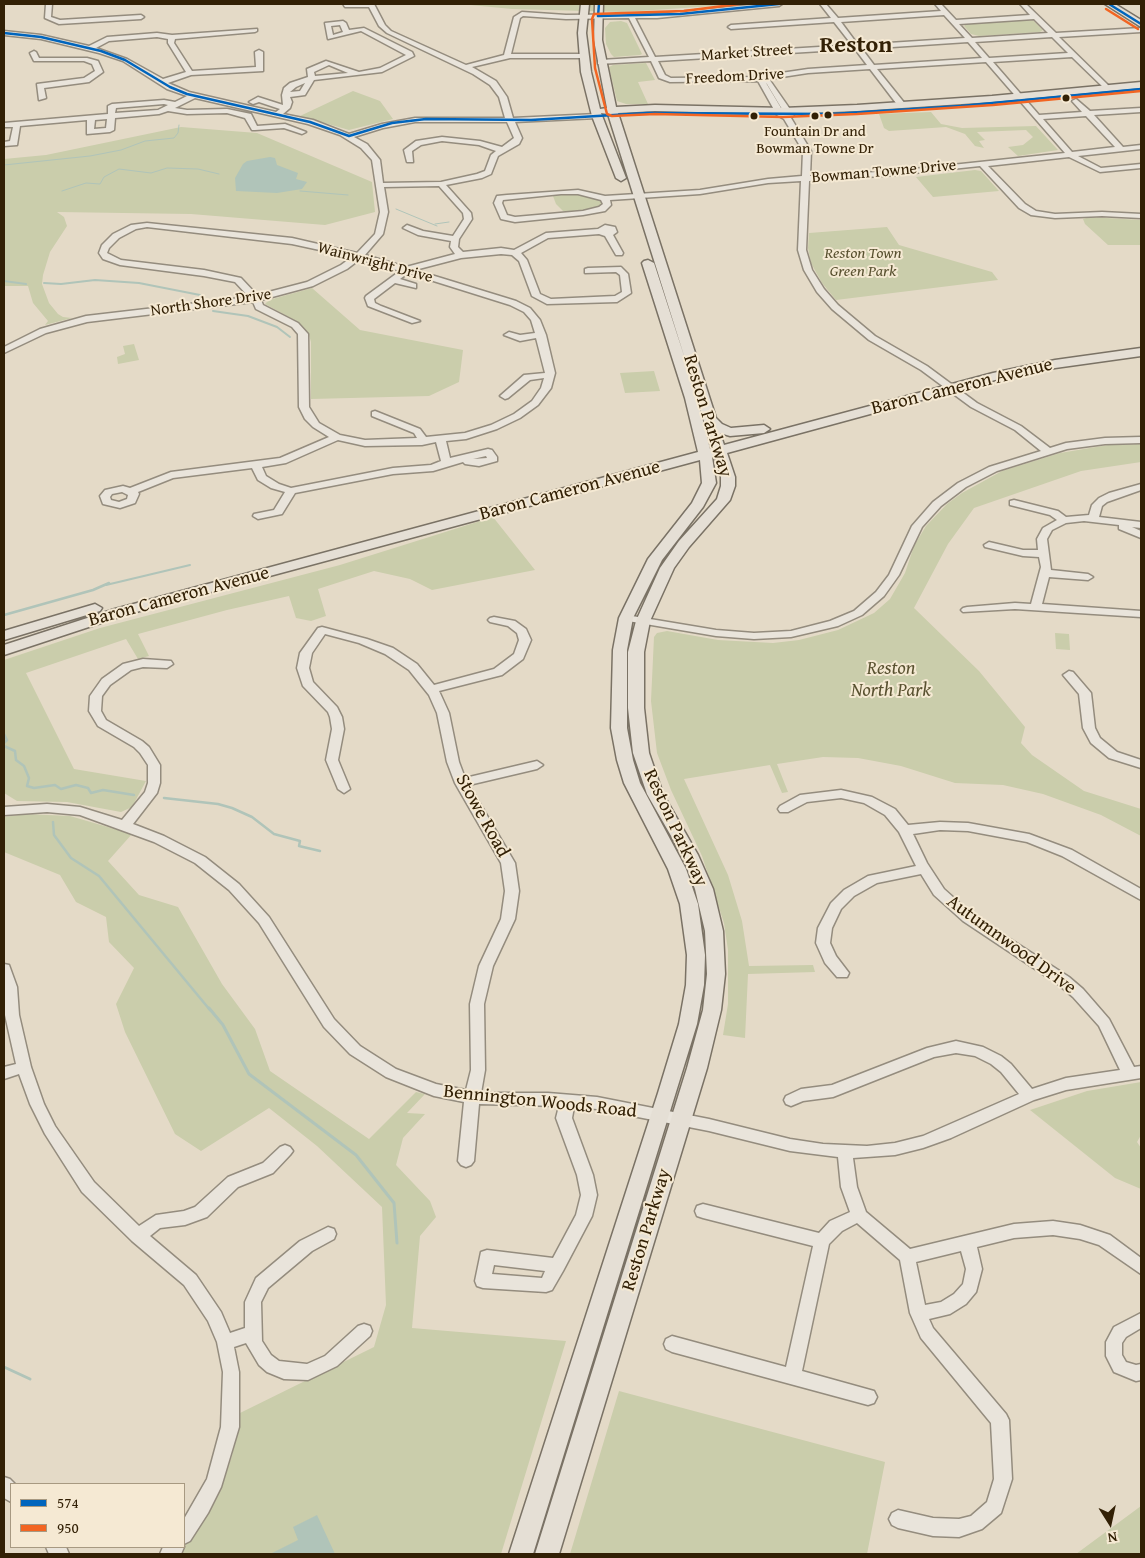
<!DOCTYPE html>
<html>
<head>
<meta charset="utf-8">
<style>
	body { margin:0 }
	#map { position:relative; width:1145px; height:1558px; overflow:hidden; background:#e4dac7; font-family:"Gentium Book Plus",serif }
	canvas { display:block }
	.frame { position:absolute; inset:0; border:5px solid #322005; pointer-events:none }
	.legend { position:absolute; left:10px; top:1483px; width:175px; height:65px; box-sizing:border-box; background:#f5e9d3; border:1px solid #a79981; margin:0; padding:6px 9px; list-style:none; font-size:15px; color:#322005 }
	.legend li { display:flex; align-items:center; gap:10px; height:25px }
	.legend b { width:25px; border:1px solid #a79981 }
	.north { position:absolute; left:1085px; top:1498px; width:50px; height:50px; -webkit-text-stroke:4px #f5e9d3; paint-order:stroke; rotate:170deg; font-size:14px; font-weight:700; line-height:20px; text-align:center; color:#322005 }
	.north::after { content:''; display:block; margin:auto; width:18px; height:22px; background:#322005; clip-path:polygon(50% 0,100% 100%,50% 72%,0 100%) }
</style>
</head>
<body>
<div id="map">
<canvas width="1145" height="1558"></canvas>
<div class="frame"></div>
<ul class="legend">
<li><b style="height:6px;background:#0065bd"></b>574</li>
<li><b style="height:6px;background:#f26522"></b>950</li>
</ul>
<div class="north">N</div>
</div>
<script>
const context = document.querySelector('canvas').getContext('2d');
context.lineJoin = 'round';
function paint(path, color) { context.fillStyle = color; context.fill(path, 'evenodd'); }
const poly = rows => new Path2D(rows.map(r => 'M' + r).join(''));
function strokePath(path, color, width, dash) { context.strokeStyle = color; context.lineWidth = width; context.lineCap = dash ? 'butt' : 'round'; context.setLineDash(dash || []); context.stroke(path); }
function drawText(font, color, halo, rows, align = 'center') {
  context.font = font + ' "Gentium Book Plus",serif'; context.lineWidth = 4; context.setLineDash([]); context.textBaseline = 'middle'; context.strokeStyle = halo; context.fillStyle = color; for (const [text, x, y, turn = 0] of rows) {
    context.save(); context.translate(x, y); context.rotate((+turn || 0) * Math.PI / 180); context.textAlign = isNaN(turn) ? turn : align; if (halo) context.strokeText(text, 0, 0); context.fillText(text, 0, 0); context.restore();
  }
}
const green = poly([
	[460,4,746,4,622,12,512,9],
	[1027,20,1034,21,1043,30,1040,32,979,36,971,34,964,26,968,23],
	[621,21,627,23,642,54,640,55,614,57,611,54,606,44,605,28,610,22],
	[646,63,655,80,638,82,648,104,626,104,617,101,609,67,613,65],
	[353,91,380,101,393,119,349,130,300,116],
	[931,112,941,124,962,128,1036,126,1058,150,1018,156,1008,147,1023,145,1033,137,1026,130,977,132,985,140,979,141,984,148,975,146,965,134,946,127,889,131,884,128,879,114],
	[181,127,257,133,372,182,375,212,325,225,191,214,57,212,64,217,67,226,50,252,43,275,42,284,49,303,58,314,63,317,72,318,45,325,48,321,33,303,28,286,4,286,4,159,46,155],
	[975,170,981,171,999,191,933,197,916,177],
	[563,193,594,197,603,201,604,204,593,209,564,212,556,204,553,196],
	[1090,217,1141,220,1141,245,1108,245,1085,224,1083,219],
	[887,227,899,245,992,272,998,280,836,300,822,283,811,263,808,248,809,233],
	[312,288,360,330,463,350,459,382,429,396,311,399,311,342,309,335,298,322,265,304,269,300],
	[134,344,139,360,118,364,117,357,125,354,123,346],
	[654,371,660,391,625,393,620,373],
	[1141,444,1141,462,1081,471,974,508,948,544,914,608,979,671,1025,727,1021,743,1032,755,1084,791,1141,809,1141,836,1101,815,1043,794,1003,785,955,783,901,766,858,758,823,757,777,764,788,792,782,793,770,765,684,779,728,875,742,921,749,966,813,965,815,972,748,974,745,1038,723,1035,728,1004,728,950,724,923,702,856,671,790,657,753,651,701,654,637,657,633,667,631,718,640,773,643,799,640,838,630,874,613,890,599,905,573,914,546,926,526,947,504,962,493,1002,471,1060,453,1108,445],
	[493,517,535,570,432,590,410,579,374,571,318,589,326,616,311,621,296,618,289,596,227,610,138,634,149,656,138,659,126,639,26,673,74,769,146,781,132,807,121,812,67,802,17,801,4,793,4,660,100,628,340,565],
	[1055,633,1069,634,1070,650,1056,649],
	[26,814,70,816,132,834,108,861,139,895,178,907,222,984,255,1029,270,1071,369,1139,416,1092,425,1094,407,1113,425,1114,403,1138,396,1165,430,1201,436,1217,420,1236,412,1328,566,1341,501,1554,179,1554,199,1526,224,1478,232,1456,240,1413,374,1347,386,1305,382,1207,317,1146,269,1108,201,1151,175,1134,125,1032,116,1004,134,968,109,942,106,917,76,902,60,875,4,852,4,817],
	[1141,1082,1141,1135,1137,1142,1141,1148,1141,1189,1115,1178,1030,1110,1087,1091],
	[619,1391,885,1462,867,1554,570,1554],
	[1141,1506,1141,1554,1076,1554]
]);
const water = poly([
	[270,157,275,158,277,165,298,173,296,179,307,182,302,189,277,193,236,191,235,178,243,164,247,161],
	[317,1515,335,1554,270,1554,298,1540,293,1527]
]);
const streamFar3 = poly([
	[4,165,90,156,121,150,145,141,174,138,178,133,179,125],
	[62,191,86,183,100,184,104,177,119,169,151,173,167,168,198,169,219,174],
	[300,191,348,195],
	[396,209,437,226],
	[435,224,449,222]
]);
const streamFar2 = poly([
	[4,281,26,284],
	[44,283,61,284,95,280,139,283,200,295,202,300],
	[213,311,248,316,277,327,290,337],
	[106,585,190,565]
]);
const streamFar1 = poly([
	[4,615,93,590,109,583],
	[4,734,7,740,4,743],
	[4,746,15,751,16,760,24,766,29,778,27,786,34,788,55,785,61,789,76,785,88,788,91,793,103,790,134,795],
	[164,798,218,804,232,808,252,817,274,834,300,841,299,846,320,851],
	[53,822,54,835,71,858,99,876,210,1010]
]);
const stream = poly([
	[209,1008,223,1025,249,1074,356,1155,394,1203,397,1243],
	[4,1367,30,1379]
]);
const minor = poly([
	[46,4,52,4,51,17,60,20,141,15,144,17,141,19,59,24,45,18,46,4],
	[343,4,374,4,385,25,391,31,466,65,504,55,514,17,522,12,566,15,657,14,761,4,782,4,779,6,657,18,635,18,655,57,852,45,834,22,731,29,728,27,731,25,831,18,820,4,826,4,838,18,941,11,935,4,941,4,956,20,1030,15,1020,4,1026,4,1056,33,1141,28,1141,32,1059,37,1108,85,1108,89,1105,89,1072,57,993,62,1039,115,1082,112,1072,101,1076,99,1090,111,1141,108,1141,112,1094,115,1123,147,1141,145,1141,149,1078,156,1101,168,1141,164,1141,168,1100,172,1069,157,988,166,1025,204,1036,211,1055,214,1102,212,1141,214,1141,218,1102,216,1055,218,1031,215,1019,208,980,166,895,175,809,181,806,250,812,270,824,289,838,305,875,336,927,366,977,403,1021,426,1050,448,1066,443,1105,438,1141,437,1141,443,1105,444,1067,449,997,471,966,487,941,506,922,527,899,575,884,596,862,615,838,626,791,637,754,639,716,636,622,620,620,618,626,615,716,630,754,633,791,631,830,621,854,611,876,592,889,575,912,526,933,502,958,483,989,467,1041,451,1015,430,971,407,921,370,869,340,832,309,817,292,804,270,798,250,801,181,768,183,700,194,610,200,611,205,605,211,583,215,515,222,501,219,494,203,497,196,507,195,578,190,605,196,700,190,768,179,802,176,803,151,784,119,777,115,758,81,670,82,659,78,651,61,598,64,598,60,601,60,649,57,629,18,566,19,523,16,520,18,511,54,584,54,588,56,584,58,510,58,472,67,496,81,507,97,513,118,597,114,601,116,597,118,515,122,522,138,519,144,498,156,491,174,482,178,446,185,471,213,472,219,459,239,458,247,463,252,501,248,514,250,546,233,598,229,605,225,615,227,617,232,613,235,623,253,622,255,616,255,605,236,599,234,548,238,521,253,527,260,540,294,551,299,615,296,622,292,620,275,616,272,585,273,585,269,588,268,621,267,628,274,631,293,617,302,547,304,532,296,519,261,512,255,501,254,461,258,415,270,516,301,530,308,540,320,546,335,555,373,551,388,538,405,520,418,497,429,466,439,446,441,450,458,488,449,492,450,497,457,497,461,479,466,465,464,463,462,433,471,393,474,295,493,282,514,258,519,253,516,254,514,274,510,285,492,271,488,258,480,252,468,173,478,138,492,139,494,135,503,120,508,103,504,100,496,105,490,123,486,130,488,171,472,280,458,329,437,313,427,305,419,299,407,298,334,292,327,256,309,253,302,87,322,46,333,4,353,4,347,40,329,86,316,249,297,235,282,204,276,120,265,103,259,99,253,102,245,113,234,131,225,147,223,292,238,357,253,375,234,380,212,372,160,361,148,340,135,308,124,195,98,175,108,187,110,227,109,251,114,257,126,285,124,306,132,302,134,284,128,255,130,252,130,245,118,227,113,187,114,168,111,159,114,115,118,114,130,110,132,87,134,87,120,20,126,17,145,4,146,4,142,10,141,13,127,4,127,4,123,108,114,108,106,112,104,164,100,175,102,187,96,167,89,123,61,99,53,41,39,4,35,4,31,41,35,89,46,107,37,157,33,172,35,257,29,257,31,255,32,175,39,174,43,192,71,256,67,255,52,259,50,263,52,263,71,191,75,168,83,189,92,276,112,280,109,259,102,253,104,249,102,258,97,283,105,282,95,284,88,290,83,308,77,307,69,326,61,359,72,380,68,406,55,361,31,328,39,325,23,343,21,346,23,349,30,364,28,412,52,414,56,382,72,314,80,305,95,290,97,292,102,290,108,283,114,313,120,349,134,382,124,415,118,505,118,499,97,490,85,473,74,387,33,379,26,369,7,345,7,343,4],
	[944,15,965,38,858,45,841,22,944,15],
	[1034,19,1048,33,972,38,959,24,1034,19],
	[340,25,343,32,333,35,331,26,340,25],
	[157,37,168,39,168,43,186,72,163,79,127,59,96,48,109,41,157,37],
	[1052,37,1068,53,989,58,975,42,1052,37],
	[968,42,982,58,874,65,862,49,968,42],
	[855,49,867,65,808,69,754,77,671,78,665,75,658,61,855,49],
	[986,62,1065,153,895,171,810,176,811,151,791,118,794,115,769,79,808,73,870,69,899,107,902,107,906,105,877,69,986,62],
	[329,65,348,73,315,76,314,72,329,65],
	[305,83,300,91,290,92,296,87,305,83],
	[766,83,767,84,785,114,784,113,766,83],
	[164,104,168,105,158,110,115,113,116,108,164,104],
	[1086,116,1115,147,1072,152,1043,119,1086,116],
	[107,119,106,128,94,129,95,120,107,119],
	[415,122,507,122,514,138,502,147,480,141,442,137,416,141,404,150,407,162,413,162,412,151,421,145,442,141,479,145,496,151,491,155,485,171,477,174,441,182,383,183,380,160,367,144,354,137,383,128,415,122],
	[439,186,463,213,464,219,453,236,423,231,407,225,403,228,418,235,451,241,450,247,455,254,406,267,365,255,383,234,388,212,384,187,439,186],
	[561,194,578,194,601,200,603,204,599,207,583,211,515,217,507,215,502,203,503,200,561,194],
	[147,227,292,244,352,257,341,265,307,282,257,295,241,278,204,270,121,260,107,253,109,248,119,238,136,229,147,227],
	[360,259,400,271,366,296,365,298,368,306,412,323,420,321,381,306,375,303,374,299,395,283,416,288,416,284,400,279,408,273,510,305,524,312,531,320,535,333,520,335,509,332,504,335,520,341,536,338,545,373,524,375,500,396,505,399,508,398,530,380,544,378,541,388,532,401,514,414,491,425,465,433,426,437,420,429,375,411,372,412,372,416,414,433,417,438,365,440,340,435,319,423,309,407,308,334,298,323,263,305,261,300,313,286,347,269,360,259],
	[338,440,365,446,422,445,436,442,441,461,431,465,393,468,291,488,279,484,266,476,262,467,286,463,338,440],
	[486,456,487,458,473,459,486,456],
	[122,492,128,495,127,499,119,502,111,500,110,497,112,494,122,492],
	[34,51,36,52,39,58,87,58,98,61,103,72,89,82,44,88,46,98,39,100,37,84,84,78,95,71,92,64,84,61,34,61,30,53,34,51],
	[1141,484,1141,490,1107,502,1102,506,1099,517,1141,522,1141,528,1132,527,1141,531,1141,538,1119,529,1119,525,1084,521,1066,523,1052,530,1047,539,1051,570,1088,574,1093,577,1088,580,1049,577,1042,604,1141,611,1141,617,1015,609,963,612,961,610,963,608,967,607,1015,603,1031,604,1041,567,1039,557,1023,556,985,547,984,545,989,542,1023,550,1038,550,1037,539,1043,528,1057,520,1050,515,1010,505,1010,501,1014,500,1058,511,1066,517,1089,515,1092,505,1099,498,1109,493,1141,484],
	[494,617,515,621,526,629,531,640,523,659,502,675,439,691,449,713,459,762,465,778,537,761,543,765,537,769,469,785,515,863,519,891,515,919,493,966,484,1004,485,1070,481,1093,548,1093,597,1097,709,1119,790,1139,823,1144,867,1146,895,1143,923,1136,1019,1094,1001,1072,991,1064,975,1056,956,1053,934,1057,833,1097,803,1101,791,1106,786,1104,784,1100,786,1096,801,1089,832,1085,927,1048,956,1041,983,1047,1001,1056,1011,1064,1032,1089,1066,1078,1120,1070,1099,1026,1073,997,1059,985,963,921,934,895,921,874,877,883,854,896,841,909,832,928,830,943,836,956,849,973,847,977,837,977,825,963,816,943,818,928,831,903,844,890,868,876,916,866,899,832,885,815,864,803,841,798,807,802,788,812,780,812,778,809,780,806,800,795,841,790,872,797,895,809,908,825,940,822,968,823,1029,834,1072,850,1141,889,1141,900,1062,856,1027,842,968,831,940,830,913,834,927,863,944,889,973,915,1069,977,1083,989,1109,1019,1134,1067,1141,1066,1141,1078,1066,1090,1034,1100,951,1138,923,1148,895,1155,853,1158,857,1187,866,1212,910,1249,1014,1224,1053,1221,1080,1225,1110,1235,1141,1258,1141,1274,1099,1245,1080,1239,1053,1235,1014,1238,977,1247,982,1269,976,1292,966,1304,950,1314,929,1319,933,1328,1006,1414,1009,1420,1012,1479,1001,1513,982,1529,959,1537,933,1536,898,1528,892,1525,889,1519,892,1513,898,1510,933,1518,959,1519,971,1516,987,1502,994,1479,991,1423,921,1338,910,1313,900,1260,857,1223,842,1231,829,1244,802,1371,874,1391,877,1397,874,1403,868,1405,672,1352,666,1349,664,1344,666,1339,672,1336,786,1367,813,1246,703,1218,697,1216,695,1211,697,1206,703,1204,819,1233,830,1221,850,1212,841,1187,838,1157,790,1151,709,1131,597,1109,574,1107,572,1118,593,1175,597,1195,592,1216,563,1271,552,1290,546,1292,483,1288,477,1286,475,1281,481,1252,487,1250,553,1258,576,1215,581,1195,577,1175,556,1118,559,1106,479,1104,474,1161,471,1165,466,1167,461,1165,458,1161,464,1102,434,1096,386,1077,350,1054,324,1027,259,923,229,890,195,863,154,842,80,815,47,812,4,815,4,807,47,804,80,807,122,820,145,792,148,783,148,765,140,753,134,747,98,726,89,711,90,696,102,679,123,664,143,659,171,661,173,664,167,668,143,667,131,670,110,685,102,696,101,711,106,720,142,741,149,747,160,765,160,783,157,793,133,824,164,836,205,857,239,884,269,917,334,1019,360,1046,396,1069,436,1084,466,1090,471,1070,470,1004,479,966,501,919,505,891,501,863,455,783,447,762,437,713,429,695,409,670,385,654,359,643,325,634,312,653,309,668,313,682,337,707,342,717,344,729,338,760,350,789,344,793,338,789,326,760,332,729,330,717,328,712,303,686,297,668,300,653,318,628,322,627,367,639,393,648,417,664,434,685,494,669,514,654,519,640,517,633,508,626,490,622,488,620,490,618,494,617],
	[961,1251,966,1269,963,1284,954,1294,941,1302,925,1305,916,1262,961,1251],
	[494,1265,545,1271,542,1278,492,1274,494,1265],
	[1069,671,1073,672,1091,693,1095,728,1100,738,1117,752,1141,760,1141,768,1109,758,1091,743,1083,728,1079,694,1063,675,1069,671],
	[4,964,9,965,17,987,19,1015,31,1067,44,1104,55,1126,94,1182,139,1226,156,1215,184,1211,195,1207,228,1177,263,1163,280,1147,285,1145,290,1147,293,1151,290,1155,273,1173,238,1187,207,1217,185,1225,160,1228,150,1236,196,1275,221,1312,230,1333,245,1328,245,1302,256,1278,300,1241,328,1227,334,1229,336,1234,334,1239,312,1251,268,1288,261,1302,262,1341,271,1355,279,1361,307,1364,325,1356,358,1326,364,1324,370,1326,372,1331,370,1336,337,1366,308,1380,284,1379,267,1372,259,1365,246,1343,234,1347,239,1372,239,1427,221,1487,208,1513,190,1541,184,1544,184,1519,207,1479,221,1427,223,1372,217,1342,208,1321,184,1285,132,1241,82,1192,45,1134,30,1104,19,1074,4,1079,4,1067,16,1064,5,1015,4,964],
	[1141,1313,1141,1328,1126,1337,1122,1343,1122,1355,1126,1362,1136,1365,1141,1364,1141,1380,1136,1381,1114,1372,1106,1356,1106,1342,1114,1327,1141,1313],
	[4,1477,10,1479,15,1484,11,1484,11,1502,4,1498,4,1477],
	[184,1546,184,1547,181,1554,160,1554,163,1547,184,1546],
	[46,1547,66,1547,69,1554,49,1554,46,1547]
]);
const major = poly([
	[581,4,589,4,586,33,591,72,600,109,607,108,594,40,595,4,603,4,602,40,616,107,655,105,783,108,857,105,992,96,1141,82,1141,88,992,102,857,111,783,114,655,111,618,113,716,418,722,424,731,428,764,425,770,429,764,433,730,436,720,433,724,445,993,373,1055,360,1141,348,1141,356,1055,368,995,380,727,453,735,477,735,486,730,500,689,547,674,568,650,621,644,652,644,708,649,753,663,794,698,855,713,889,723,931,725,974,721,1010,707,1068,559,1554,535,1554,687,1068,703,1010,707,974,705,931,695,889,682,855,647,794,633,753,628,708,628,652,636,621,660,568,679,541,717,499,721,486,721,477,715,456,712,457,716,483,703,507,662,560,633,618,627,650,627,728,633,760,640,783,686,869,698,904,705,955,704,985,697,1024,533,1554,509,1554,658,1093,679,1024,686,985,687,955,680,904,668,869,624,783,617,760,611,728,613,650,619,618,648,559,692,503,702,483,700,460,125,615,4,655,4,645,115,609,698,452,685,398,642,263,644,261,648,260,654,263,686,362,608,114,601,113,626,178,621,181,616,178,592,116,581,72,578,33,581,4],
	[699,405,703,418,712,449,710,449,699,405],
	[1105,4,1115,4,1141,20,1141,27,1105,4],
	[95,604,102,608,100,611,4,640,4,631,95,604]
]);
const bus1 = poly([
	[599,4,598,16,680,14,779,4],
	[1109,4,1141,24],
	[4,33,41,37,101,51,125,60,170,87,187,94,310,122,349,136,392,123,426,119,531,120,647,113,832,114,961,106,1141,89]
]);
const bus2 = poly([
	[739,4,684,11,594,14,592,19,595,68,607,114,612,116,655,114,783,117,857,114,993,105,1141,91],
	[1106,9,1138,29]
]);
const markers = [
	[1066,98,4.5,"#322005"],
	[828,115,4.5,"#322005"],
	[754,116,4.5,"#322005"],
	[815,116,4.5,"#322005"]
];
const farBusnames = [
	["Fountain Dr and",815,132],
	["Bowman Towne Dr",815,149]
];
const farStreetnames = [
	["Market Street",747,53,-4],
	["Freedom Drive",735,77,-3],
	["Bowman Towne Drive",884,172,-5],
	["Wainwright Drive",375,263,15],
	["North Shore Drive",211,303,-8]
];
const farParknames = [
	["Reston Town",863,254],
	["Green Park",863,272]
];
const streetNames = [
	["Baron Cameron Avenue",962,387,-14],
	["Reston Parkway",707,416,73],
	["Baron Cameron Avenue",570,491,-15],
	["Baron Cameron Avenue",179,597,-15],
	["Stowe Road",482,816,61],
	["Reston Parkway",675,828,65],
	["Autumnwood Drive",1011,945,36],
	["Bennington Woods Road",540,1102,6],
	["Reston Parkway",647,1230,-73]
];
const parkNames = [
	["Reston",891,669],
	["North Park",891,691]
];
const farTownnames = [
	["Reston",856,46]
];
paint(green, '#cacdab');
paint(water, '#b0c4b9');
strokePath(streamFar3, '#b0c4b9', 1);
strokePath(streamFar2, '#b0c4b9', 2);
strokePath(streamFar1, '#b0c4b9', 2.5);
strokePath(stream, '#b0c4b9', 3);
strokePath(minor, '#948c7e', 3);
strokePath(major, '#7a7265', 3);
paint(minor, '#e9e4db');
paint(major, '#e5dfd5');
strokePath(bus1, '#0065bd', 2.5);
strokePath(bus2, '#f26522', 2.5);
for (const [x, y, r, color] of markers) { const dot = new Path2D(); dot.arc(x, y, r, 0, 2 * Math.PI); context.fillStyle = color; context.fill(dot); strokePath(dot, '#f5e9d3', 2); }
drawText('15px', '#322005', '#f5e9d3', farBusnames);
drawText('16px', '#322005', '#f5e9d3', farStreetnames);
drawText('italic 16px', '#595130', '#f5e9d3', farParknames);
drawText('19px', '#322005', '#f5e9d3', streetNames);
drawText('italic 19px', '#595130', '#f5e9d3', parkNames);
drawText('bold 24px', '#322005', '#f5e9d3', farTownnames);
</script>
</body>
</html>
